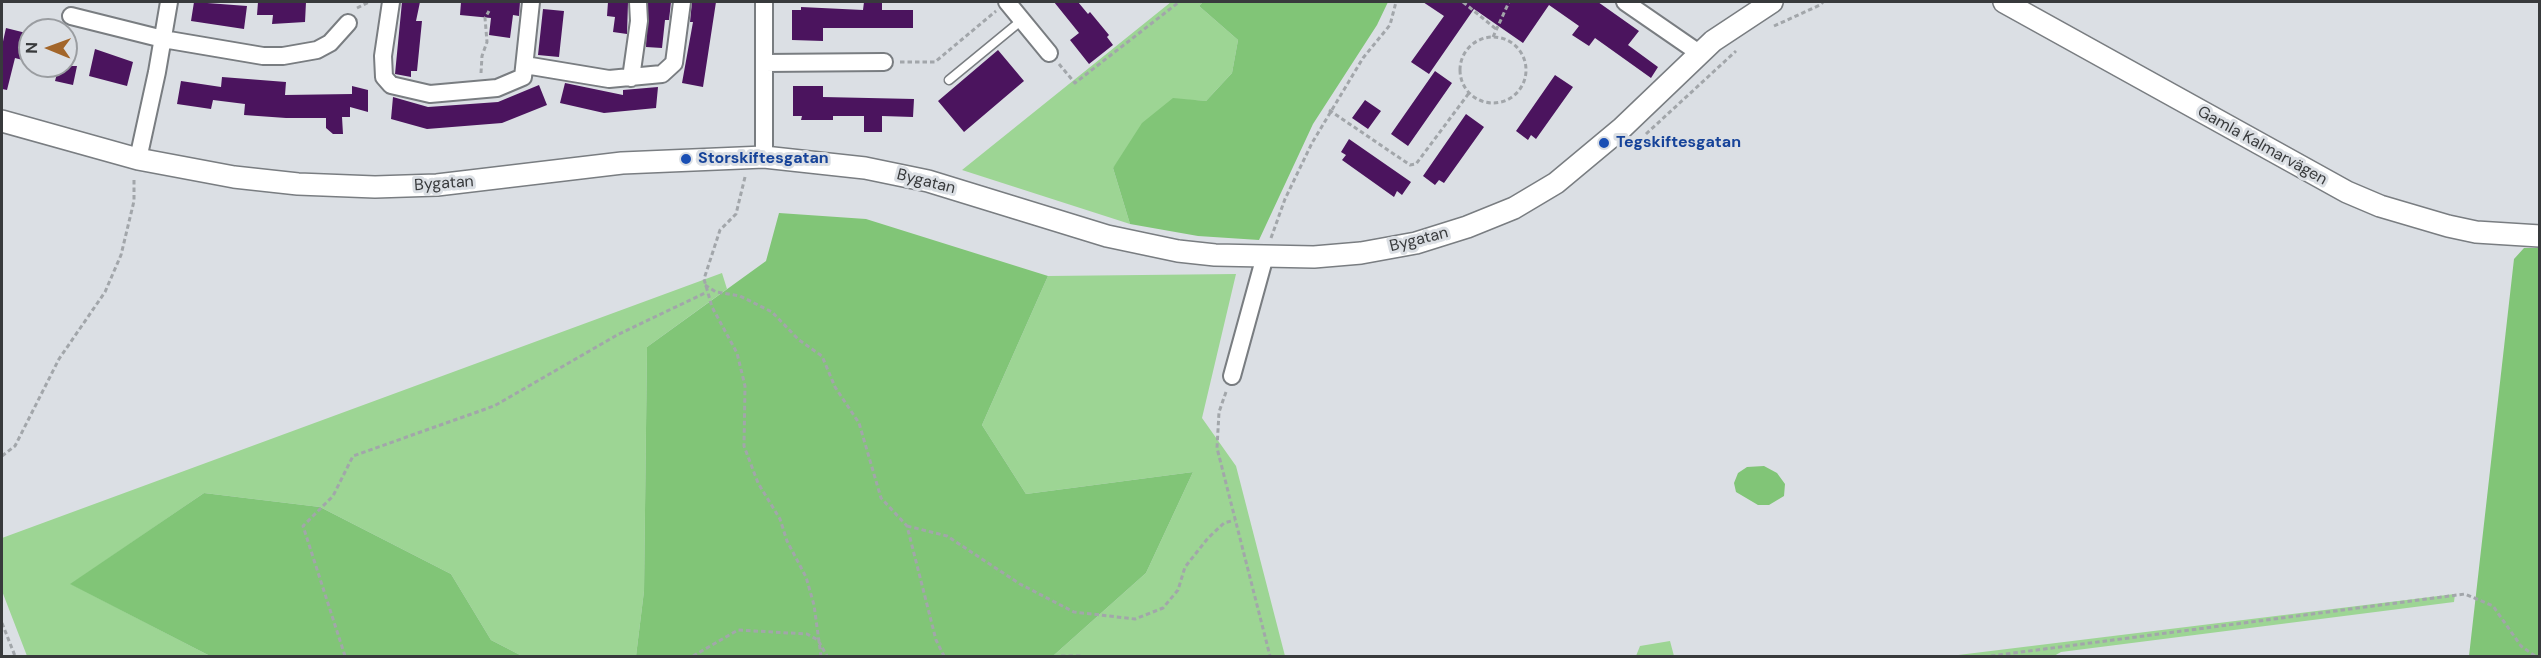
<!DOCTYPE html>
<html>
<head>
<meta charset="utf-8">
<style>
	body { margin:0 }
	#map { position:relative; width:2541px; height:658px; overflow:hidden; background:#dbdfe4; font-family:"DM Sans",sans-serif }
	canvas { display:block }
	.frame { position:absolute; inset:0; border:3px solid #383a3c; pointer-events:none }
	.north { position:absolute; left:18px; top:18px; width:60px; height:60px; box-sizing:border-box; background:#dbdfe4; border:2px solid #9a9da1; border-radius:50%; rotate:271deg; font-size:16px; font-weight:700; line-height:24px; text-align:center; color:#383a3c }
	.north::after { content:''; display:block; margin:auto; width:21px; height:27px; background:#a3662a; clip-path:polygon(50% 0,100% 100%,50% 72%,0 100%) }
</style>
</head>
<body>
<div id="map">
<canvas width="2541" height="658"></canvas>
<div class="frame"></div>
<div class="north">N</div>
</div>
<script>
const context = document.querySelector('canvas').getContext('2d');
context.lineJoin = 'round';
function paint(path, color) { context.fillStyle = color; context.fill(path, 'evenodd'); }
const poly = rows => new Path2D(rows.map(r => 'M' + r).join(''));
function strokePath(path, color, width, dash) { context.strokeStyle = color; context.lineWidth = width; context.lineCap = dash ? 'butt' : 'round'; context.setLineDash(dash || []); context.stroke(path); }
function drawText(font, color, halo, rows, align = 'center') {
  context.font = font + ' "DM Sans",sans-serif'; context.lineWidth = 6; context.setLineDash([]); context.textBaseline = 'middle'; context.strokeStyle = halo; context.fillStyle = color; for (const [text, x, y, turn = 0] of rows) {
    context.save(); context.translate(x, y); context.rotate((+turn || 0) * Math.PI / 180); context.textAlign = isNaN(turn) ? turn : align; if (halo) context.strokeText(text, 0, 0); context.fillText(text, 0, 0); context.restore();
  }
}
const green = poly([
	[1171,2,1203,2,1199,6,1238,40,1232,73,1206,101,1173,99,1113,168,1130,224,962,170],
	[722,273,727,289,647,347,644,591,636,656,522,656,491,640,451,574,320,507,204,493,71,584,210,656,27,656,2,591,2,538],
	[1236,274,1202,418,1236,466,1285,656,1053,656,1146,573,1193,472,1026,494,982,425,1048,276],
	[2455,594,2454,602,2061,652,2054,656,1950,656],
	[1670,641,1674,656,1636,656,1640,646]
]);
const forest = poly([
	[1203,2,1388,2,1377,25,1313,124,1259,240,1198,236,1130,224,1113,168,1142,123,1173,98,1206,101,1232,73,1238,40,1199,6],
	[779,213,866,219,1048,276,982,425,1026,494,1193,472,1146,573,1053,656,636,656,644,591,647,347,766,261],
	[2524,248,2540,248,2539,656,2469,656,2514,259],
	[1764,466,1777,473,1785,484,1784,496,1769,505,1758,505,1736,492,1734,483,1738,473,1747,467],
	[204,493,320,507,451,574,491,640,522,656,210,656,70,584]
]);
const building = poly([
	[194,2,247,6,244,29,191,21],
	[258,2,306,2,305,22,272,24,273,15,257,15],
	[402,2,420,2,416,21,422,21,417,71,411,71,411,77,395,74],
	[461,2,520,2,519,16,513,15,510,38,489,35,491,18,460,15],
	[608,2,628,2,627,34,613,32,615,17,607,16],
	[648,2,671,2,669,20,665,20,662,48,646,47],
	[692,2,716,2,703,87,682,83,693,22,690,22],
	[864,2,882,2,882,10,913,10,913,28,823,28,823,41,792,40,792,10,801,10,801,7,863,10],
	[1054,2,1078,2,1088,14,1090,12,1109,35,1107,37,1113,45,1089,64,1070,40,1079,33],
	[1423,2,1598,2,1639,31,1628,45,1658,67,1651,78,1595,38,1589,46,1572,35,1579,26,1549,5,1523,43,1474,9,1429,74,1411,62,1444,16],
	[543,9,564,11,559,57,538,55],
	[6,28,30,34,30,62,15,58,7,90,2,89,2,46],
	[95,49,133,62,127,86,89,76],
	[998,50,1024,81,964,132,938,101],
	[59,66,77,66,73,85,55,81],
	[1435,71,1452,83,1408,146,1391,134],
	[1555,75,1573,87,1536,139,1531,135,1528,140,1516,131],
	[222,77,286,82,285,95,352,94,352,86,368,90,368,112,350,107,350,117,342,117,343,134,333,134,326,128,326,118,286,118,244,115,245,104,213,100,211,109,177,104,181,81,221,87],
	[565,83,623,95,623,90,658,87,656,108,604,113,560,103],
	[539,85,547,105,502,123,427,129,391,119,393,97,428,107,498,102],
	[793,86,823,86,823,97,914,99,913,117,882,116,882,132,864,132,864,116,833,116,833,120,801,120,802,116,793,116],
	[1365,100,1381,111,1368,129,1352,118],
	[1466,114,1484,127,1444,183,1439,180,1435,185,1423,176],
	[1349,139,1411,182,1402,195,1397,191,1394,197,1342,160,1346,155,1341,152]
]);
const path = poly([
	[1463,2,1496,29],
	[357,8,369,2],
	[1774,26,1820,5,1823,2],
	'1460 70a33 33 0 1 1 66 0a33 33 0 1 1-66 0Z',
	[1493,37,1509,2],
	[900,62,935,62,996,11],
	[1059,64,1075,83,1179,2],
	[481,73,482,56,487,42,485,18,489,11],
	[1329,110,1410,165,1416,164,1469,93],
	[1646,134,1736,51],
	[745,177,736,214,720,230,704,279,712,307,737,353,745,386,744,446,758,483,780,519,787,541,806,577,814,605,821,656],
	[1271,238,1285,199,1312,143,1363,58,1390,25,1396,2],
	[705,285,716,292,740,296,772,312,799,340,822,356,835,387,859,423,881,498,907,526,936,640,944,656],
	[1226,392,1219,412,1217,448,1270,656],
	[2,456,15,446,59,359,105,292,121,255,134,201,134,178],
	[907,526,947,536,1020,584,1074,612,1135,619,1163,608,1178,590,1185,567,1208,538,1224,523,1235,520],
	[2,623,15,656],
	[345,656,303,526,333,496,353,456,494,406,617,335,707,292],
	[693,656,738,630,807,634,818,640,827,656],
	[1061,656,1083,656],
	[1991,656,2465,594,2493,606,2521,646,2535,656]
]);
const service = poly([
	[949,80,1022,20]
]);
const minor = poly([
	[391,2,383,56,384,77,391,85,430,94,497,88,523,77,531,2],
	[1007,2,1049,53],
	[1625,2,1699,53],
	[71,16,163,39,263,56,283,56,317,50,330,43,348,23],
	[764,63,884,62],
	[525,65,609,79,662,74,674,63,682,2],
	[631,78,639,21,638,2],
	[764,157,764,2],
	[138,159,157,72,169,2],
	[1232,376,1265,256]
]);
const tertiary = poly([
	[2004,2,2347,192,2380,206,2448,226,2476,232,2540,236],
	[2,121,138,159,234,177,298,184,375,187,437,185,622,163,764,157,865,168,928,181,1107,236,1178,251,1215,255,1314,257,1361,253,1416,243,1467,227,1514,208,1556,183,1622,128,1713,41,1772,2]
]);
const markers = [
	[1604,143,6,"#1a4fb4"],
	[686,159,6,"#1a4fb4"]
];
const transitNames = [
	["Tegskiftesgatan",1616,143],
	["Storskiftesgatan",698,159]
];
const streetNames = [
	["Gamla Kalmarvägen",2262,146,29],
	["Bygatan",926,182,14],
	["Bygatan",444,184,-4],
	["Bygatan",1419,240,-14]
];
paint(green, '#9dd594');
paint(forest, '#81c577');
paint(building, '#4b145e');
strokePath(service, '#797d81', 11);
strokePath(minor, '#797d81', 20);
strokePath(tertiary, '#797d81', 24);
strokePath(path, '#a2a6aa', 3, [4.5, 3]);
strokePath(service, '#fff', 8);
strokePath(minor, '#fff', 16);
strokePath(tertiary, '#fff', 21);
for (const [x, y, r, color] of markers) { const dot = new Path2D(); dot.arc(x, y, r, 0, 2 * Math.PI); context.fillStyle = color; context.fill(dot); strokePath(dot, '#dbdfe4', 2); }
drawText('bold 16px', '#164399', '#dbdfe4', transitNames, 'left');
drawText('16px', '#383a3c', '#dbdfe4', streetNames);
</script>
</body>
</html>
